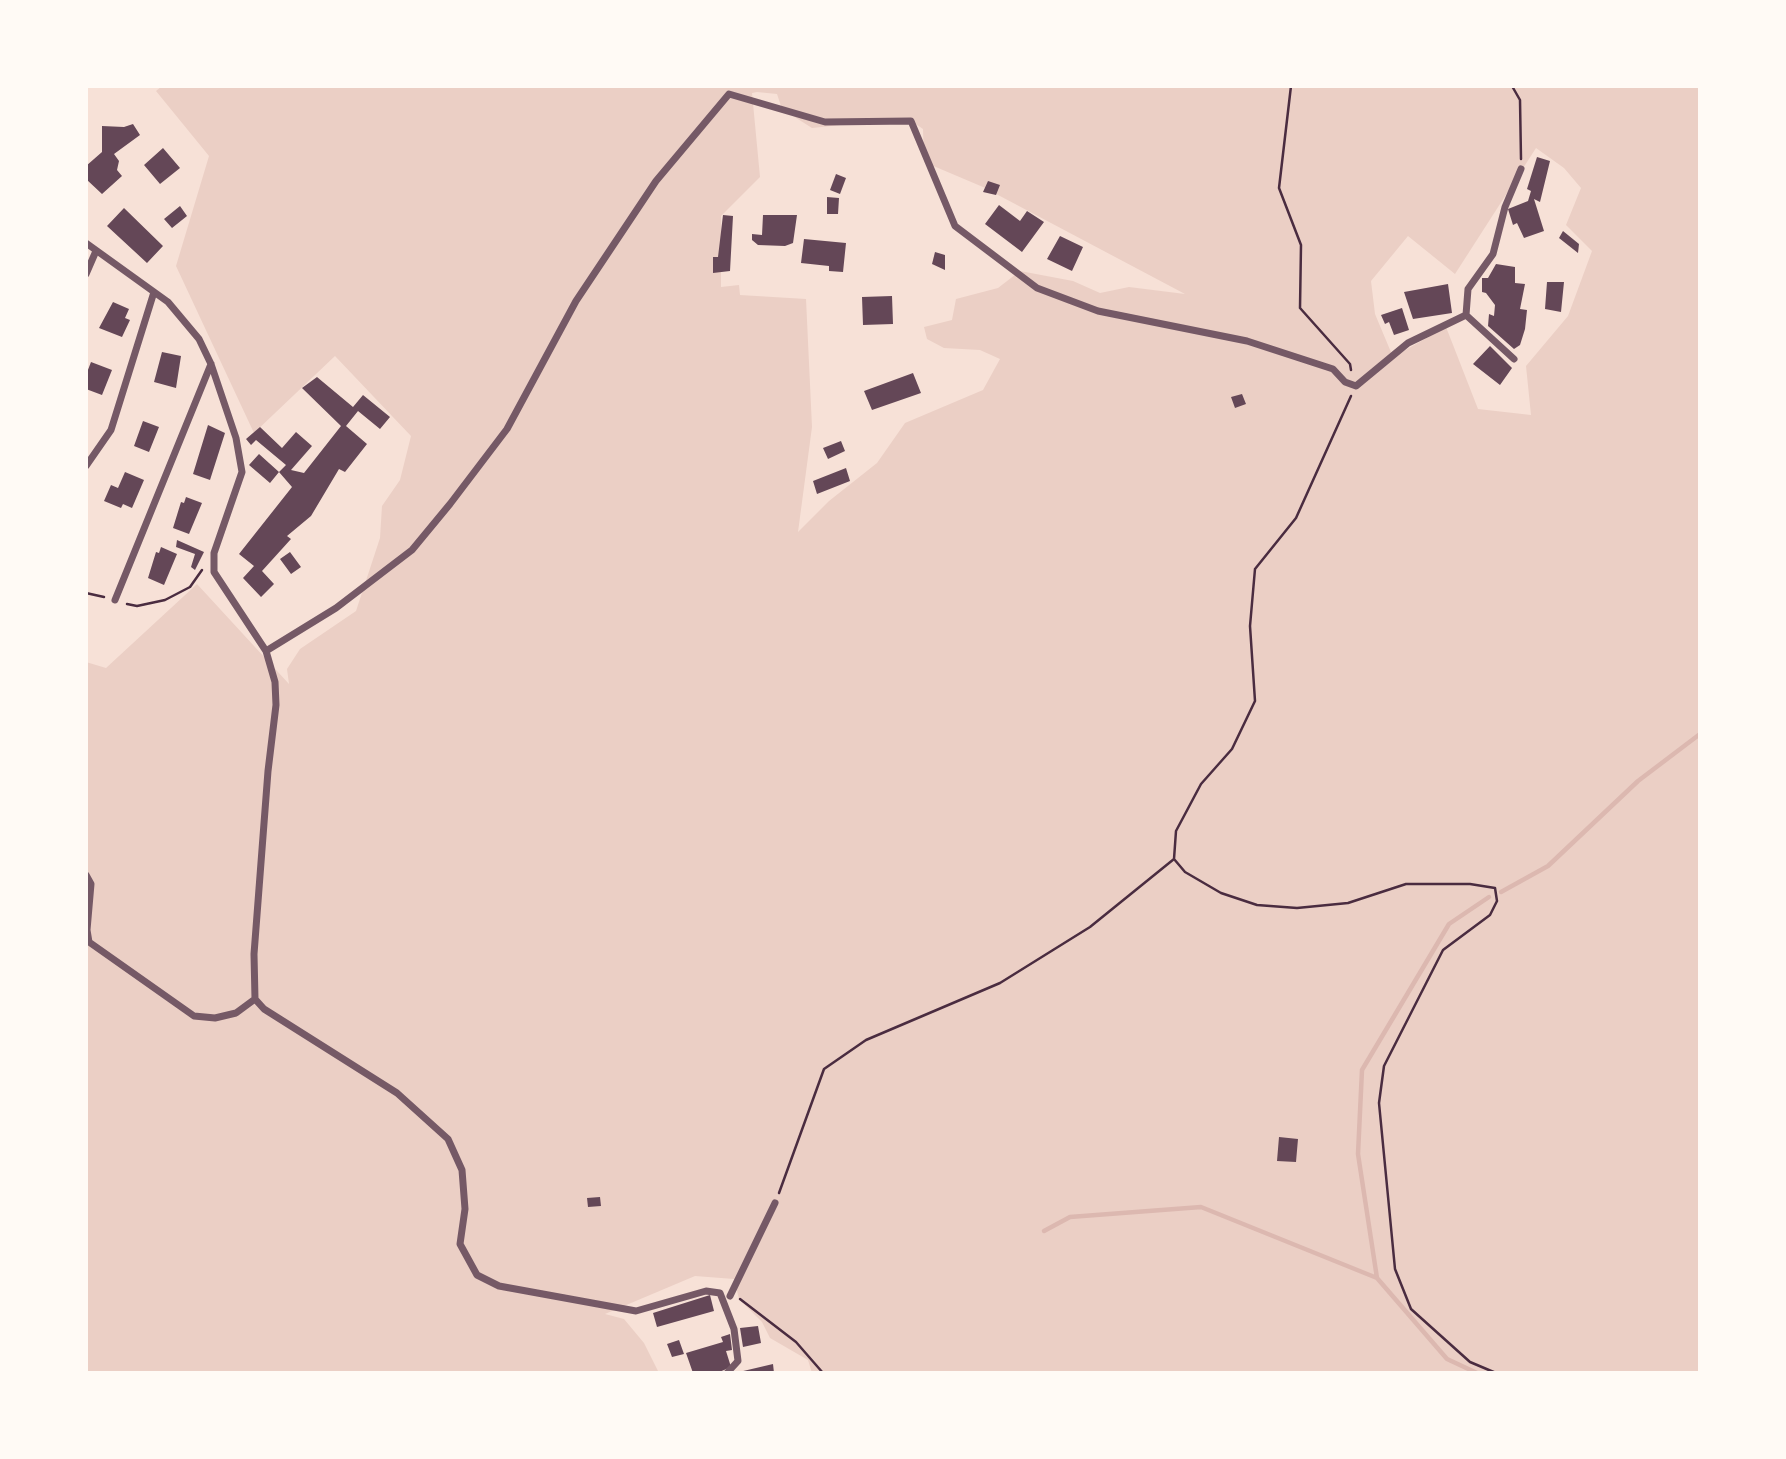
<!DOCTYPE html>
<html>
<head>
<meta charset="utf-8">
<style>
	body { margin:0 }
	#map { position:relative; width:1786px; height:1459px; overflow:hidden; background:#f7e1d7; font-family:"Alegreya Sans",sans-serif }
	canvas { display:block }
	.frame { position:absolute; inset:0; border:88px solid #fffaf5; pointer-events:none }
</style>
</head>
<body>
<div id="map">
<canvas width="1786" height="1459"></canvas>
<div class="frame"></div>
</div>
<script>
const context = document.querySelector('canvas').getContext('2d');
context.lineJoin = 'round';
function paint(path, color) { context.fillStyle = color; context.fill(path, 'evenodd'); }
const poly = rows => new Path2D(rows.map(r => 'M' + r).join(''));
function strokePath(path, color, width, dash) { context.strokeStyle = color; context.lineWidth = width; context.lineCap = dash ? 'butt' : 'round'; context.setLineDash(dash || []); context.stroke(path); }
const green = poly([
	[162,86,1700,86,1700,1373,812,1373,808,1360,770,1338,762,1322,739,1299,734,1279,695,1276,605,1314,624,1319,644,1343,659,1373,86,1373,86,662,106,668,197,584,289,684,287,669,300,649,356,611,380,538,382,506,400,480,411,436,335,356,254,433,176,266,209,156,156,91],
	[757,92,777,94,782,109,812,128,907,118,923,129,924,162,983,187,1185,294,1129,287,1100,293,1073,281,1020,271,998,288,956,299,952,320,924,327,927,339,944,348,980,350,1000,359,983,390,905,423,877,463,829,501,798,532,812,427,806,299,740,295,739,285,721,287,721,216,760,177,752,93],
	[1536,148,1564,168,1581,188,1566,225,1592,251,1568,316,1526,366,1531,415,1478,409,1446,327,1393,357,1375,314,1371,281,1408,236,1455,274]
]);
const stream = poly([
	[1501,892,1548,866,1638,781,1700,734],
	[1044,1231,1070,1217,1201,1207,1377,1278],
	[1477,1373,1447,1359,1377,1278,1358,1154,1362,1070,1449,924,1489,897],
	[1699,1373,1700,1372]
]);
const building = poly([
	[133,124,140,135,114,154,119,161,117,170,122,176,102,194,86,179,86,166,102,152,102,126,124,127],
	[163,148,180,168,160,184,144,165],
	[1537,157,1550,161,1540,202,1534,199,1544,231,1524,238,1517,223,1513,225,1508,209,1528,201,1531,191,1527,189],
	[836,174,846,178,840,194,830,190],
	[988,181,1000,185,996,195,983,192],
	[827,197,839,198,838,214,827,214],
	[999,205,1020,221,1027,211,1044,222,1022,252,985,224],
	[180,206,187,216,172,228,164,219],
	[124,208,163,246,147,263,107,226],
	[723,215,733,216,730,271,713,273,713,257,718,257],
	[763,215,797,215,793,243,785,246,758,245,752,240,752,234,762,235],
	[1563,231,1579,244,1578,253,1559,238],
	[1060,236,1083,247,1072,271,1047,259],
	[804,239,846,243,843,272,829,271,829,266,801,263],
	[935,252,945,255,945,270,932,264],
	[1496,264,1515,267,1515,283,1525,284,1520,309,1527,310,1525,329,1520,345,1514,349,1488,326,1489,314,1494,316,1495,305,1486,293,1482,292,1482,278,1488,278],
	[1547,282,1564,282,1561,312,1545,309],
	[1448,284,1452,313,1413,319,1404,292],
	[892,296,893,324,863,325,862,297],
	[113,302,129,309,125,318,130,320,122,337,99,328],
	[1402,308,1409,330,1394,335,1389,322,1385,324,1381,315],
	[1490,346,1512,368,1500,385,1473,364],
	[162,352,181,356,176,388,154,382],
	[91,362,112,370,102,395,86,389,86,375],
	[913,373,921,393,872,410,864,391],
	[317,377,353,407,363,395,390,417,380,429,358,411,346,426,367,444,345,472,339,469,311,516,287,536,291,539,262,571,274,584,261,597,243,578,254,566,239,554,292,487,279,472,286,465,256,440,251,445,246,439,260,427,282,448,296,432,312,446,291,470,304,473,341,426,302,388],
	[1242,394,1246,404,1235,408,1231,397],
	[143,421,159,427,149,452,134,446],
	[208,425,225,433,210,480,193,474],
	[841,441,845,451,828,459,823,448],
	[259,454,279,472,270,483,249,465],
	[846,468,850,481,817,494,813,481],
	[125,472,144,480,132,508,123,504,121,508,104,501,111,485,118,488],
	[186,497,202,503,189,534,173,528,181,502,184,503],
	[177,540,204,552,195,570,191,567,195,554,176,547],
	[161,547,177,554,164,585,148,578,156,552,159,553],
	[290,552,301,567,291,574,280,559],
	[1279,1137,1298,1139,1296,1162,1277,1161],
	[600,1197,601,1206,588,1207,587,1198],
	[710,1295,714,1311,657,1327,653,1313],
	[758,1326,761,1343,743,1347,740,1328],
	[730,1334,732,1350,726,1351,731,1367,717,1373,693,1373,686,1353,723,1342,721,1337],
	[679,1340,684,1354,672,1357,667,1344],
	[773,1364,774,1373,739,1373,739,1372]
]);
const path = poly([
	[1291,86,1279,188,1301,245,1300,308,1350,364,1351,370],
	[1512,86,1520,100,1521,159],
	[1351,396,1296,518,1255,569,1250,626,1255,701,1232,749,1201,784,1176,831,1174,859,1185,872,1221,893,1257,905,1297,908,1348,903,1406,884,1470,884,1495,888,1497,901,1490,915,1443,950,1384,1066,1379,1103,1395,1269,1411,1309,1470,1362,1496,1373],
	[86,593,104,597],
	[127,604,137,606,165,600,190,587,202,570],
	[779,1193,824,1069,866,1040,1000,983,1090,927,1174,859],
	[740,1299,796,1342,823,1373]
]);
const minor = poly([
	[86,243,168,302,199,339,211,364,236,438,242,472,214,553,214,572,266,651,275,682,276,705,268,771,254,954,255,999],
	[86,274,96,251],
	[1466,315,1468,289,1493,254,1505,207,1521,169],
	[1466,315,1514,359],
	[86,466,111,430,154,292],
	[115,600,211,364],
	[266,651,336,608,412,550,450,504,507,429,576,301,656,181,729,94,825,122,911,121,955,226,1037,288,1098,311,1247,341,1333,369,1345,382,1356,386,1408,343,1466,315],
	[86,875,91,884,87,930,89,942,194,1016,215,1018,236,1013,255,999],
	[255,999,264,1009,397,1093,448,1139,462,1170,465,1209,460,1244,477,1275,499,1286,636,1311,706,1291,720,1293,734,1329,738,1361,727,1373],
	[730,1296,775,1203]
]);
paint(green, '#ebcfc5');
strokePath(stream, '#dcb8b0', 4.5);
paint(building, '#644757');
strokePath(path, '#4a2c40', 2.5);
strokePath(minor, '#755966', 7);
</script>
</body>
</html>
